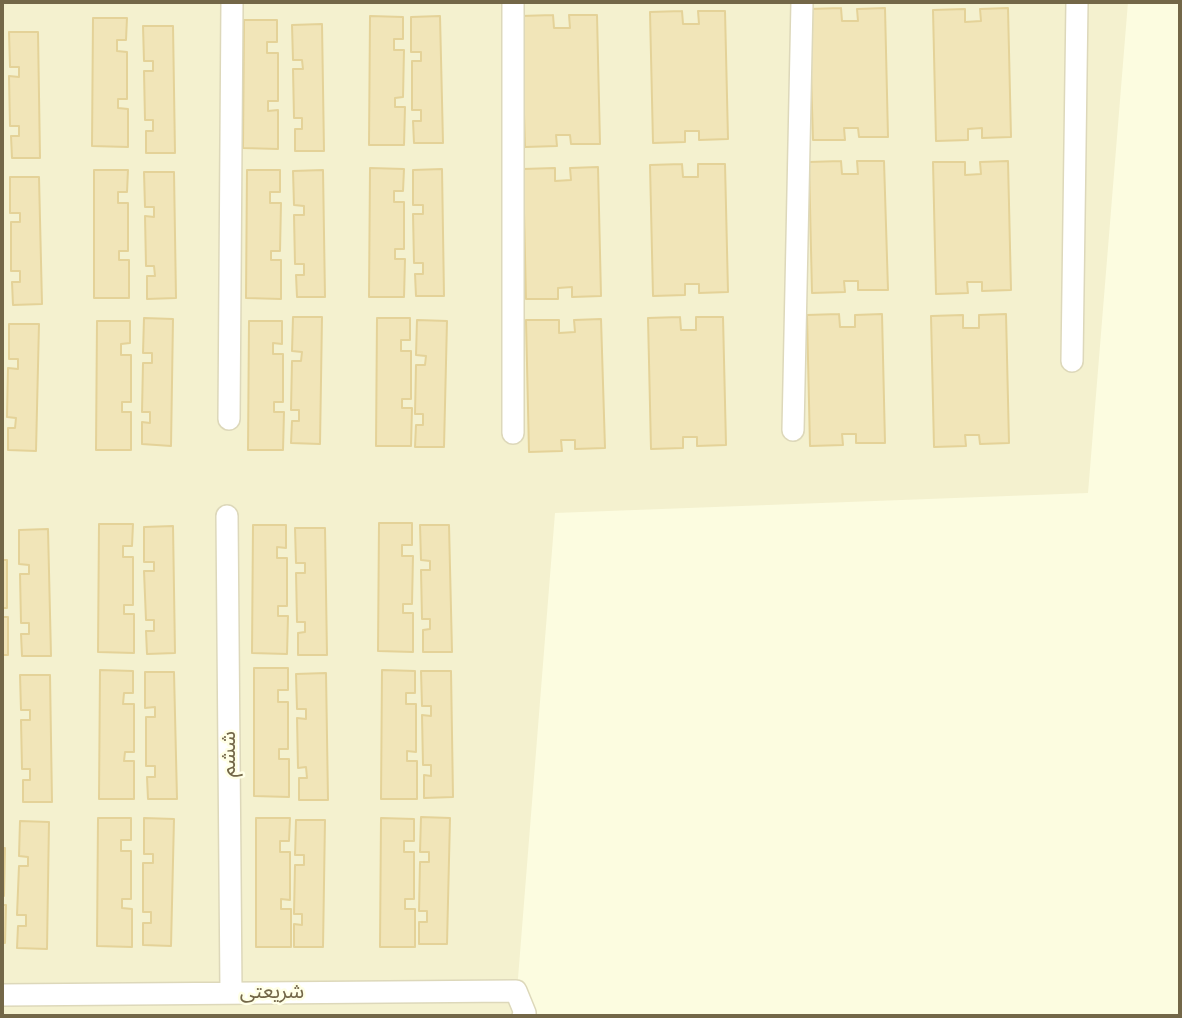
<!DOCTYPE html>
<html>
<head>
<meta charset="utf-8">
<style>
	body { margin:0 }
	#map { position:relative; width:1182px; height:1018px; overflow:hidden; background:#fcfce0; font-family:"Fira Sans Condensed",sans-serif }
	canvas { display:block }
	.frame { position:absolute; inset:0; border:4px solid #736748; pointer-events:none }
</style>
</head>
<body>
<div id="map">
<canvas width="1182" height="1018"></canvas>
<div class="frame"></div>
</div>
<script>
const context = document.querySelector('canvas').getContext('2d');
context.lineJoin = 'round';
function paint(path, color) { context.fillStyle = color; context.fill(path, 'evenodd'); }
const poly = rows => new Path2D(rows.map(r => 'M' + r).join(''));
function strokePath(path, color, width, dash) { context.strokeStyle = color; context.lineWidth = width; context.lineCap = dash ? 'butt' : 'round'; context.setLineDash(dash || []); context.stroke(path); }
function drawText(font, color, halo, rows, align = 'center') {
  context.font = font + ' "Fira Sans Condensed","Noto Sans Arabic",sans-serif'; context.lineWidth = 5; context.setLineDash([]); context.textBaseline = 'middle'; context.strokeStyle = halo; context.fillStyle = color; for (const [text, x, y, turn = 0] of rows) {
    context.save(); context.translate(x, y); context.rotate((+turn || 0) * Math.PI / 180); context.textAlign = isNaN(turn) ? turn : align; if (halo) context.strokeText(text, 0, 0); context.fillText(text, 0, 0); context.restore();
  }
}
const residential = poly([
	[2,2,1128,2,1088,493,555,513,515,1016,263,1016,227,1014,2,1016]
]);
const building = poly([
	[841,8,842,21,858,21,857,9,885,8,888,137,859,137,858,128,844,128,845,140,813,140,809,9,841,8],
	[1008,8,1011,137,982,138,982,128,968,129,968,140,936,141,933,10,965,9,965,22,981,21,980,9,1008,8],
	[682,11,683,24,699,24,698,11,725,11,728,139,699,140,699,131,685,131,685,142,653,143,650,12,682,11],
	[553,15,554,28,570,28,569,15,597,15,600,144,571,144,570,135,556,135,557,146,525,147,521,16,553,15],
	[370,16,403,17,403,39,394,39,394,50,404,50,403,97,395,98,395,107,405,107,404,145,369,145,370,16],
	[440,16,443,143,414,143,413,121,421,121,421,110,412,110,412,61,421,61,421,52,411,52,411,17,440,16],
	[93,18,127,18,126,40,117,40,117,51,127,52,127,99,118,99,118,108,128,109,128,147,92,146,93,18],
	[244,20,277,20,277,42,267,42,267,53,278,53,278,101,268,101,268,111,278,110,278,149,243,148,244,20],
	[322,24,324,151,295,151,295,129,302,129,302,118,294,118,293,69,303,69,302,60,293,60,292,25,322,24],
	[143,26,173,26,175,153,146,153,146,131,153,131,153,120,145,120,144,71,153,71,153,61,144,61,143,26],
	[9,32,38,32,40,158,12,158,11,136,19,136,19,126,10,126,9,76,19,77,19,67,10,67,9,32],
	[841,161,842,174,858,174,857,161,884,161,888,290,858,290,858,281,844,281,845,292,812,293,809,162,841,161],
	[1008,161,1011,290,982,291,982,282,967,282,968,293,936,294,933,162,965,162,965,175,981,174,980,162,1008,161],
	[682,164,683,177,698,177,698,164,725,164,728,292,699,293,699,284,685,284,685,295,653,296,650,165,682,164],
	[598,167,601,296,572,297,572,287,558,288,558,299,526,299,523,169,555,168,555,181,571,180,570,168,598,167],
	[370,168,404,169,403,191,394,191,394,202,404,202,404,249,395,249,395,259,405,259,404,297,369,297,370,168],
	[442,169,444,296,416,296,415,274,423,274,423,263,414,263,413,214,423,214,423,205,413,205,413,170,442,169],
	[94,170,128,170,127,192,118,192,118,203,128,203,128,251,119,251,119,260,129,260,129,298,94,298,94,170],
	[247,170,280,170,280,192,270,192,270,203,281,203,280,251,271,251,271,260,281,260,281,299,246,298,247,170],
	[323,170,325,297,297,297,296,275,304,275,304,264,295,264,294,215,304,215,304,206,294,205,293,171,323,170],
	[144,172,174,172,176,298,147,299,147,276,155,276,154,266,146,266,145,216,154,217,154,207,145,207,144,172],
	[10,177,39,177,42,304,13,305,12,282,20,282,20,271,11,271,11,222,20,222,20,213,10,213,10,177],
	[839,314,840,327,855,327,855,315,882,314,885,443,856,443,856,434,842,434,843,445,810,446,807,315,839,314],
	[1006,314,1009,443,980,444,979,435,965,435,966,446,934,447,931,316,963,315,963,328,979,328,979,315,1006,314],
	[293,317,322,317,320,444,291,443,292,421,299,421,299,410,291,410,292,361,301,361,302,352,292,351,293,317],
	[680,317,681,330,696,330,696,317,723,317,726,445,697,446,697,437,683,437,683,448,651,449,648,318,680,317],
	[144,318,173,319,171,446,142,444,142,422,150,423,150,412,142,412,143,363,152,363,152,353,143,353,144,318],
	[377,318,410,318,410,340,401,340,401,351,411,351,411,399,402,399,402,408,412,408,411,446,376,446,377,318],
	[601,319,605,448,575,449,575,440,561,440,562,451,529,452,526,320,559,320,559,333,575,332,574,320,601,319],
	[417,320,447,321,444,447,415,447,416,425,423,425,423,414,415,414,416,365,425,365,426,356,416,355,417,320],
	[97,321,130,321,130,343,121,344,121,355,131,355,131,402,122,402,122,412,131,412,131,450,96,450,97,321],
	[249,321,282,321,282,344,273,343,273,354,283,354,283,402,274,402,274,412,284,412,283,450,248,450,249,321],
	[9,324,39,324,36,451,8,450,8,428,15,428,16,418,7,417,8,368,18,369,18,359,9,359,9,324],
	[379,523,412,523,412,545,402,545,402,556,413,556,412,604,403,604,403,613,413,613,413,652,378,651,379,523],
	[99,524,133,524,132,546,123,546,123,557,133,557,133,605,124,605,124,614,134,614,134,653,98,652,99,524],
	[253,525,286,525,286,548,277,547,277,558,287,558,287,606,278,606,278,616,288,616,287,654,252,653,253,525],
	[420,525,449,525,452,652,423,652,423,630,430,629,430,619,422,619,421,570,430,570,430,561,421,560,420,525],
	[173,526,175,653,147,654,146,631,154,631,154,620,146,620,144,571,154,571,154,562,144,562,144,527,173,526],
	[295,528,325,528,327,655,298,655,298,633,305,632,305,622,297,622,296,573,305,573,305,563,296,563,295,528],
	[48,529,51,656,22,656,21,634,29,634,29,623,21,623,20,574,29,574,29,565,19,564,19,530,48,529],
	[2,560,7,560,7,608,2,608,2,560],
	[2,617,8,617,8,655,2,655,2,617],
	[254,668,288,668,288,690,278,690,278,702,288,702,288,749,279,749,279,759,289,759,289,797,254,796,254,668],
	[100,670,133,671,133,693,124,693,123,704,134,704,134,752,125,752,124,761,134,761,134,799,99,799,100,670],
	[382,670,415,671,415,693,406,693,406,704,416,704,416,752,407,751,407,761,417,761,417,799,381,799,382,670],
	[421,671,451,671,453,797,424,798,424,775,431,776,431,765,423,765,422,715,431,716,431,706,422,706,421,671],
	[145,672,174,672,177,799,148,799,147,777,155,777,155,766,146,766,146,717,155,717,155,707,145,708,145,672],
	[326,673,328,800,299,800,299,778,307,778,306,767,298,768,297,718,306,719,306,709,297,709,296,674,326,673],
	[20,675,50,675,52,802,23,802,23,780,30,780,30,769,22,769,21,720,30,720,30,710,21,710,20,675],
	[421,817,450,818,447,944,419,944,419,922,427,922,427,911,419,911,420,862,429,862,429,852,420,852,421,817],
	[98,818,131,818,131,840,121,840,121,851,131,851,131,899,122,899,122,908,132,909,132,947,97,946,98,818],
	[144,818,174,819,171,946,143,945,143,923,151,923,151,912,143,912,143,863,153,863,153,854,144,854,144,818],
	[256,818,290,818,289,841,280,841,280,852,290,852,290,900,281,899,281,909,291,909,291,947,256,947,256,818],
	[381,818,414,819,414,841,404,841,404,852,414,852,414,899,405,899,405,909,415,909,415,947,380,947,381,818],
	[296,820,325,820,323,947,294,947,294,924,302,925,302,914,294,914,295,865,304,865,304,855,295,855,296,820],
	[20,821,49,822,47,949,17,948,18,926,26,926,26,915,17,915,19,866,28,866,28,857,19,856,20,821],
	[2,848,5,848,4,896,2,896,2,848],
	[2,905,6,905,5,943,2,943,2,905]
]);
const street = poly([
	[1072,361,1077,2],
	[229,419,232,2],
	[793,430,802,2],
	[513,433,513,2],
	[227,516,231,992],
	[2,995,516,991,525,1013,523,1016]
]);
const streetNames = [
	["ششم",229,754,-90],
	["شریعتی",272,992]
];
paint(residential, '#f4f1cf');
paint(building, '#f1e5b8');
strokePath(building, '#e4d298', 2);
strokePath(street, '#ddd8ba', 24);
strokePath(street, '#fff', 21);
drawText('21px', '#736748', '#ffffe6', streetNames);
</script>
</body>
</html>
